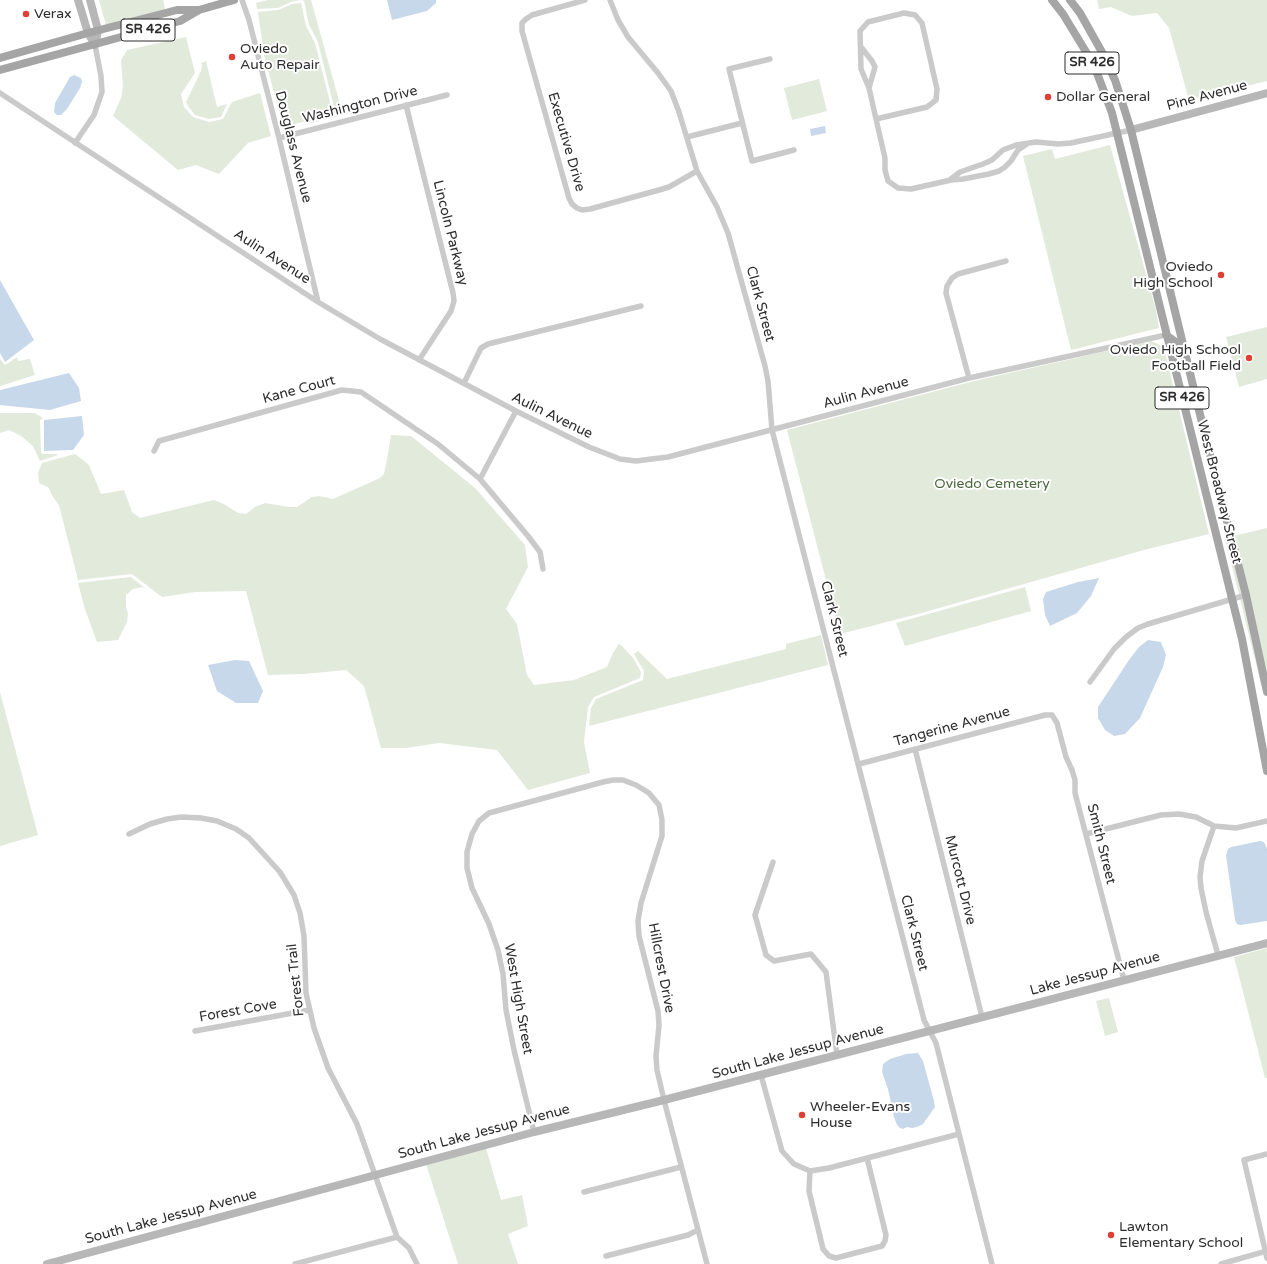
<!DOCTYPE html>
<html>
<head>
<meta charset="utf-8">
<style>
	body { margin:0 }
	canvas { display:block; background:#fff }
</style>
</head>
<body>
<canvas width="1267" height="1264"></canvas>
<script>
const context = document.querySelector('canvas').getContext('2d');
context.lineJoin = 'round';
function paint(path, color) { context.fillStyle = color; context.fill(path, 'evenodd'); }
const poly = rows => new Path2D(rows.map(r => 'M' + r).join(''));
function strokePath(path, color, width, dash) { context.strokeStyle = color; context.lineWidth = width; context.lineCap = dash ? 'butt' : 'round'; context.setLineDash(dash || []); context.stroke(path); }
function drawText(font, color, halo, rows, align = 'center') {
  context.font = font + ' "Varela Round",sans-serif'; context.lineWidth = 4; context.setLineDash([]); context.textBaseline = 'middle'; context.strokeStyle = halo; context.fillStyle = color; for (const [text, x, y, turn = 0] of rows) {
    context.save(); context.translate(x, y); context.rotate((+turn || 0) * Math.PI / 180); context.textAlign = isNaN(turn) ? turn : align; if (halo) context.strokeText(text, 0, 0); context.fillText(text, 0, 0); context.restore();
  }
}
const green = poly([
	[99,0,163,0,165,9,106,25],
	[268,0,300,0,291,2,278,8,257,9,256,3],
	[301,0,311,0,343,115,295,127,330,117,333,103,318,42,309,25,304,1],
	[1097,0,1267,0,1267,81,1189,100,1169,28,1157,13,1132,16,1111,7,1099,9],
	[301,3,306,26,315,43,330,102,328,115,288,126,281,119,264,55,258,12,278,10,292,4],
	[186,37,195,73,181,94,184,107,193,117,209,122,223,119,232,102,260,93,271,136,248,143,219,174,196,165,178,170,113,116,121,98,123,86,121,60,127,50],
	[206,61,217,107,227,104,221,117,209,119,195,115,188,106,186,102,201,71,202,65,201,63],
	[819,79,827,111,792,120,784,88],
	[1110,145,1156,310,1159,328,1071,350,1023,156,1052,149,1055,159],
	[1267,327,1267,379,1239,387,1226,337],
	[1151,341,1160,345,1165,352,1209,534,1144,550,918,614,840,634,787,430,974,381],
	[17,357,18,361,30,359,35,375,0,386,0,359,5,365],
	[0,413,35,413,43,418,40,420,41,453,44,454,56,454,58,455,40,461,33,446,21,436,9,430,0,433],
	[391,435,411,436,475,488,525,545,528,567,506,609,517,624,527,675,534,685,574,680,607,667,613,653,619,644,622,646,633,658,641,672,640,678,594,697,588,707,584,742,590,773,528,790,497,750,439,743,406,748,381,748,364,686,346,670,304,674,268,675,246,591,195,592,162,597,132,574,78,580,59,505,53,497,48,487,39,483,38,473,42,463,75,454,89,465,101,494,124,490,132,512,140,518,214,500,224,504,238,513,246,514,255,507,265,503,289,507,297,507,312,497,319,496,333,499,380,478,384,474,388,454],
	[1267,528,1267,687,1262,688,1225,538],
	[131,577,146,589,142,587,133,589,126,595,126,607,128,614,127,622,118,640,97,642,85,609,78,583],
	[1025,587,1031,611,905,646,896,623],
	[821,635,828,665,589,726,591,708,596,699,643,680,644,671,634,654,638,651,667,679,786,649,786,644],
	[0,692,38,835,0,846],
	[1267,948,1267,1078,1265,1078,1234,957],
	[1109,998,1118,1032,1105,1036,1096,1001],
	[486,1148,501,1200,522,1195,528,1226,508,1234,518,1264,458,1264,426,1164]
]);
const water = poly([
	[387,0,436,0,436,3,427,11,392,20],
	[74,75,81,78,82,82,80,88,67,109,61,115,57,115,54,112,55,103,70,77],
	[825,126,826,133,811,136,810,129],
	[0,280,34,340,5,362,0,353],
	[69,373,79,388,81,401,50,410,0,405,0,390],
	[82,416,84,435,73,450,44,451,44,420],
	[1099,578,1091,596,1077,613,1050,626,1045,615,1043,599,1046,592,1078,582],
	[1148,640,1161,642,1166,655,1163,667,1140,718,1125,734,1114,736,1105,730,1098,718,1098,707,1129,660,1139,647],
	[235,660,249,661,263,691,258,703,236,703,217,691,208,665],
	[1260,841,1264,842,1267,849,1267,921,1240,925,1237,924,1235,920,1226,855,1228,849,1231,847],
	[918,1053,923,1061,934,1101,935,1107,923,1124,917,1127,912,1128,907,1127,903,1129,900,1128,897,1125,894,1117,888,1089,882,1072,883,1064,890,1059,906,1054]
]);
const street = poly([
	[242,0,249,20,279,138,318,302],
	[585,0,532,15,526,19,522,23,522,31,569,198,572,204,577,208,582,210,590,209,659,190,669,187,697,171],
	[610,0,618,20,628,37,658,73,671,91,679,112,697,171,717,207,728,233,765,366,768,381,772,430,924,1020,936,1043,992,1264],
	[861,47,872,61,875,67,869,88],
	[770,59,729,69,752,161,794,150],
	[0,93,318,302,380,339,516,411,589,447,620,459,636,461,668,457,969,378,1166,335],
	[406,105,453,293,454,301,451,311,419,360],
	[876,119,927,107,936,100,937,89,922,23,915,15,904,13,868,22,860,31,861,69,869,88,876,119,885,158,885,170,888,181,898,188,911,189,951,180,963,179,989,174,999,171,1005,167,1011,161,1018,150,1027,144],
	[687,137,742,123],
	[279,138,447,95],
	[75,143,94,115,102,92,101,76,95,45],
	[951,179,960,172,983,164,992,160,1003,150,1016,145,1036,142,1058,144,1071,143,1131,130],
	[969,378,946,293,947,286,952,278,958,274,1006,261],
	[464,383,481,348,488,344,641,306],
	[154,451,159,441,342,390,361,392,438,444,480,479,528,536,540,552,543,569],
	[480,479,516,411],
	[1090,682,1114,649,1126,637,1138,628,1148,624,1246,595],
	[915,749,982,1017],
	[859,764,1045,715,1052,715,1057,723,1066,757,1072,770,1075,780,1075,793,1124,980],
	[1214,826,1202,861,1200,877,1201,888,1206,912,1218,955],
	[129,834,150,824,167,819,181,817,201,818,217,821,236,829,249,838,280,872,294,895,300,913,304,936,306,993,314,1028,328,1068,357,1124,397,1237,409,1248,417,1264],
	[1086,834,1161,815,1179,814,1196,817,1214,826,1236,828,1267,821],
	[773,862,755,915,766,955,774,961,811,954,826,972,837,1055],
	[195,1031,309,1010],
	[761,1075,782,1151,794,1164,810,1171,829,1168,959,1134],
	[534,1132,514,1050,506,1010,503,974,498,950,489,924,472,888,467,868,467,852,472,834,479,821,489,813,603,782,613,780,623,780,636,785,649,793,659,805,662,820,662,836,641,903,638,921,639,936,658,1011,659,1025,656,1056,657,1070,664,1100,707,1264],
	[1267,1154,1244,1160,1267,1258],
	[810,1171,809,1191,823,1249,829,1256,836,1258,882,1246,885,1241,886,1235,867,1158],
	[584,1192,681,1167],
	[606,1256,688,1235,698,1230],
	[295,1264,397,1237],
	[1221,1264,1267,1251]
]);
const secondary = poly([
	[78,0,88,33,95,45],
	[90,0,98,30,97,36],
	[1131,130,1267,93],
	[47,1264,534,1132,664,1100,1267,943]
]);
const primary = poly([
	[1052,0,1063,14,1094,65,1112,113,1242,639,1267,771],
	[1070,0,1080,13,1103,54,1115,80,1131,130,1206,439,1246,595,1267,692],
	[0,58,88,33,177,10,198,10],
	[0,70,180,21,199,10,234,0],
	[1166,335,1177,343,1180,353,1182,355]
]);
const markers = [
	[26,14,4,"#de4035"],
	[232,57,4,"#de4035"],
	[1048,97,4,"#de4035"],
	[1221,275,4,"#de4035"],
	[1249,358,4,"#de4035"],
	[802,1115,4,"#de4035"],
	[1111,1235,4,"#de4035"]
];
const shields = [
	[148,30,54],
	[1092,63,54],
	[1182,398,54]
];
const shieldNames = [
	["SR 426",148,30],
	["SR 426",1092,63],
	["SR 426",1182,398]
];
const poiNames = [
	["Verax",34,14],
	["Oviedo",240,49],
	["Auto Repair",240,65],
	["Dollar General",1056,97],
	["Oviedo",1213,267,"right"],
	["High School",1213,283,"right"],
	["Oviedo High School",1241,350,"right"],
	["Football Field",1241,366,"right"],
	["Wheeler-Evans",810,1107],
	["House",810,1123],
	["Lawton",1119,1227],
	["Elementary School",1119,1243]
];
const streetNames = [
	["Pine Avenue",1207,96,-15],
	["Washington Drive",360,105,-14],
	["Executive Drive",566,142,74],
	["Douglass Avenue",293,147,76],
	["Lincoln Parkway",450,233,76],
	["Aulin Avenue",272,257,33],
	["Clark Street",760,304,75],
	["Kane Court",299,390,-15],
	["Aulin Avenue",866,393,-15],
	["Aulin Avenue",552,416,26],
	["West Broadway Street",1219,492,76],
	["Clark Street",834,619,76],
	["Tangerine Avenue",952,727,-15],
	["Smith Street",1101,844,76],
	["Murcott Drive",960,880,76],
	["Clark Street",914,933,76],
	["Hillcrest Drive",661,968,79],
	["Lake Jessup Avenue",1095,974,-15],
	["Forest Trail",296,980,-96],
	["West High Street",518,999,80],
	["Forest Cove",238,1011,-10],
	["South Lake Jessup Avenue",798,1052,-15],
	["South Lake Jessup Avenue",484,1132,-15],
	["South Lake Jessup Avenue",171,1217,-15]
];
const parkNames = [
	["Oviedo Cemetery",992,484]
];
paint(green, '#e1eadb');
paint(water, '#c7d8ea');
strokePath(street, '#cacaca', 5.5);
strokePath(secondary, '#b7b7b7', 8);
strokePath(primary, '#a5a5a5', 8);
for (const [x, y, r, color] of markers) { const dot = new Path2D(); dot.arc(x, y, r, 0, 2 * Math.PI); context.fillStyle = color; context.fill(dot); strokePath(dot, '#fff', 1.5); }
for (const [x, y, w] of shields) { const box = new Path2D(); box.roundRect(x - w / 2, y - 11, w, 22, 3); context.fillStyle = '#fff'; context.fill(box); strokePath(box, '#2d2d2d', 1); }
drawText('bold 13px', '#2d2d2d', null, shieldNames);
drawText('14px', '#2d2d2d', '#fff', poiNames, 'left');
drawText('14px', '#2d2d2d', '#fff', streetNames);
drawText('14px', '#4a673c', '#fff', parkNames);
</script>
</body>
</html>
